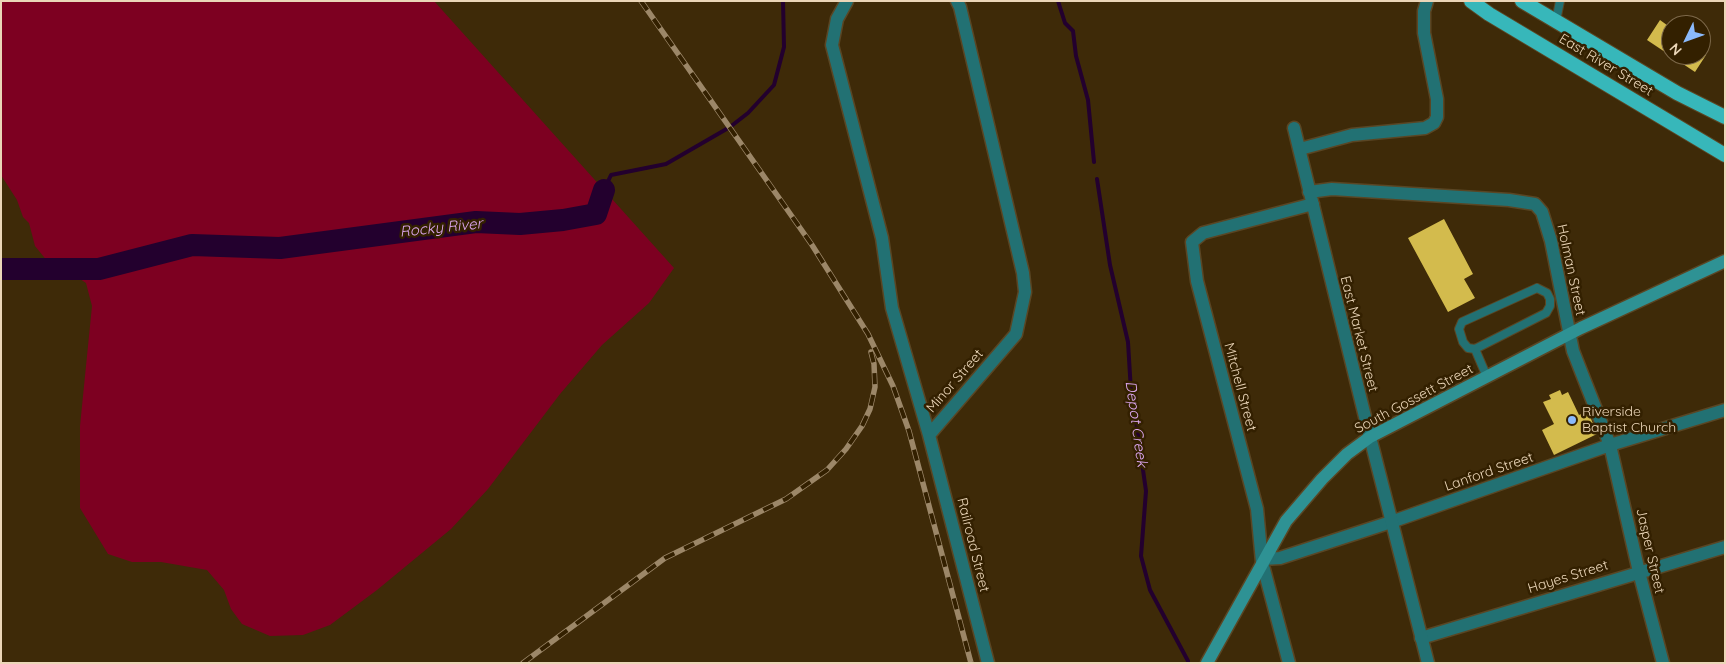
<!DOCTYPE html>
<html>
<head>
<meta charset="utf-8">
<style>
	body { margin:0 }
	#map { position:relative; width:1726px; height:664px; overflow:hidden; background:#3e2a08; font-family:Quicksand,sans-serif }
	canvas { display:block }
	.frame { position:absolute; inset:0; border:2px solid #ebd6b8; pointer-events:none }
	.north { position:absolute; left:1661px; top:15px; width:50px; height:50px; box-sizing:border-box; background:#332000; border:1px solid #7d694a; border-radius:50%; rotate:228deg; font-size:14px; font-weight:700; line-height:20px; text-align:center; color:#ebd6b8 }
	.north::after { content:''; display:block; margin:auto; width:18px; height:22px; background:#8bbafc; clip-path:polygon(50% 0,100% 100%,50% 72%,0 100%) }
</style>
</head>
<body>
<div id="map">
<canvas width="1726" height="664"></canvas>
<div class="frame"></div>
<div class="north">N</div>
</div>
<script>
const context = document.querySelector('canvas').getContext('2d');
context.lineJoin = 'round';
function paint(path, color) { context.fillStyle = color; context.fill(path, 'evenodd'); }
const poly = rows => new Path2D(rows.map(r => 'M' + r).join(''));
function strokePath(path, color, width, dash) { context.strokeStyle = color; context.lineWidth = width; context.lineCap = dash ? 'butt' : 'round'; context.setLineDash(dash || []); context.stroke(path); }
function drawText(font, color, halo, rows, align = 'center') {
  context.font = font + ' Quicksand,sans-serif'; context.lineWidth = 5; context.setLineDash([]); context.textBaseline = 'middle'; context.strokeStyle = halo; context.fillStyle = color; for (const [text, x, y, turn = 0] of rows) {
    context.save(); context.translate(x, y); context.rotate((+turn || 0) * Math.PI / 180); context.textAlign = isNaN(turn) ? turn : align; if (halo) context.strokeText(text, 0, 0); context.fillText(text, 0, 0); context.restore();
  }
}
const green = poly([
	[1,1,434,1,674,268,649,303,602,345,560,394,488,489,451,529,377,590,330,625,303,635,270,636,242,624,231,609,224,590,207,570,161,562,132,562,108,554,80,508,80,426,92,306,86,283,55,262,48,262,35,246,29,223,23,217,17,200,1,175]
]);
const stream = poly([
	[1058,1,1065,23,1073,31,1076,56,1088,100,1094,162],
	[1097,179,1110,265,1128,342,1132,408,1136,421,1146,491,1141,556,1150,590,1188,661],
	[604,190,611,175,666,164,730,127,748,113,774,85,784,47,783,1]
]);
const river = poly([
	[1,269,99,269,192,245,280,248,476,222,520,224,563,220,596,214,604,190]
]);
const building = poly([
	[1660,20,1671,28,1671,55,1706,55,1695,72,1647,40],
	[1444,219,1473,274,1464,279,1475,298,1448,312,1408,238],
	[1560,390,1562,395,1568,392,1579,415,1588,411,1597,434,1554,455,1542,430,1554,424,1543,402,1551,399,1549,395]
]);
const service = poly([
	[1556,21,1560,1],
	[1537,288,1547,293,1550,299,1550,306,1546,313,1475,349,1468,348,1463,342,1459,329,1462,322,1537,288],
	[1475,349,1487,377]
]);
const minor = poly([
	[847,1,837,19,832,45,882,238,892,308,929,435,1016,334,1025,292,1023,273,960,7,957,1],
	[1294,128,1370,437],
	[1300,149,1352,135,1425,128,1434,123,1437,117,1437,99,1424,33,1424,11,1427,1],
	[1309,192,1332,189,1509,200,1535,204,1542,212,1551,241,1573,351,1610,445,1639,572,1663,663],
	[929,435,988,663],
	[1263,559,1280,558,1391,522,1610,445,1725,410],
	[1421,638,1725,547],
	[1289,663,1262,562,1257,509,1197,281,1192,242,1203,233,1313,204]
]);
const tertiary = poly([
	[1370,437,1428,663]
]);
const secondary = poly([
	[1207,663,1286,521,1322,479,1347,454,1370,437,1581,328,1725,261]
]);
const trunk = poly([
	[1471,1,1489,14,1725,155],
	[1522,1,1677,93,1725,117]
]);
const rail = poly([
	[641,1,812,245,868,334,893,386,909,431,971,663],
	[523,663,665,558,786,499,827,470,846,449,862,426,870,409,875,387,874,364,871,352]
]);
const markers = [
	[1572,420,5,"#8bbafc"]
];
const streetNames = [
	["East River Street",1606,65,31],
	["Holman Street",1571,270,78],
	["East Market Street",1359,334,76],
	["Minor Street",955,381,-49],
	["Mitchell Street",1240,387,75],
	["South Gossett Street",1414,399,-28],
	["Lanford Street",1489,472,-19],
	["Railroad Street",973,545,76],
	["Jasper Street",1650,551,77],
	["Hayes Street",1568,577,-17]
];
const poiNames = [
	["Riverside",1582,412],
	["Baptist Church",1582,428]
];
const waterNames = [
	["Rocky River",441,228,-6],
	["Depot Creek",1136,424,82]
];
paint(green, '#7d0021');
strokePath(stream, '#23002e', 4);
strokePath(river, '#23002e', 22);
paint(building, '#d3bb4d');
strokePath(service, '#5a4624', 10);
strokePath(minor, '#5a4624', 15);
strokePath(tertiary, '#5a4624', 15);
strokePath(secondary, '#5a4624', 15);
strokePath(trunk, '#5a4624', 16);
strokePath(service, '#227173', 8);
strokePath(minor, '#227173', 12);
strokePath(tertiary, '#227173', 12);
strokePath(secondary, '#2e9294', 12);
strokePath(trunk, '#37b7ba', 14);
strokePath(rail, '#9c8768', 5.5);
strokePath(rail, '#332000', 4, [11]);
for (const [x, y, r, color] of markers) { const dot = new Path2D(); dot.arc(x, y, r, 0, 2 * Math.PI); context.fillStyle = color; context.fill(dot); strokePath(dot, '#332000', 2); }
drawText('14px', '#ebd6b8', '#332000', streetNames);
drawText('14px', '#ebd6b8', '#332000', poiNames, 'left');
drawText('italic 15px', '#dea8f1', '#332000', waterNames);
</script>
</body>
</html>
